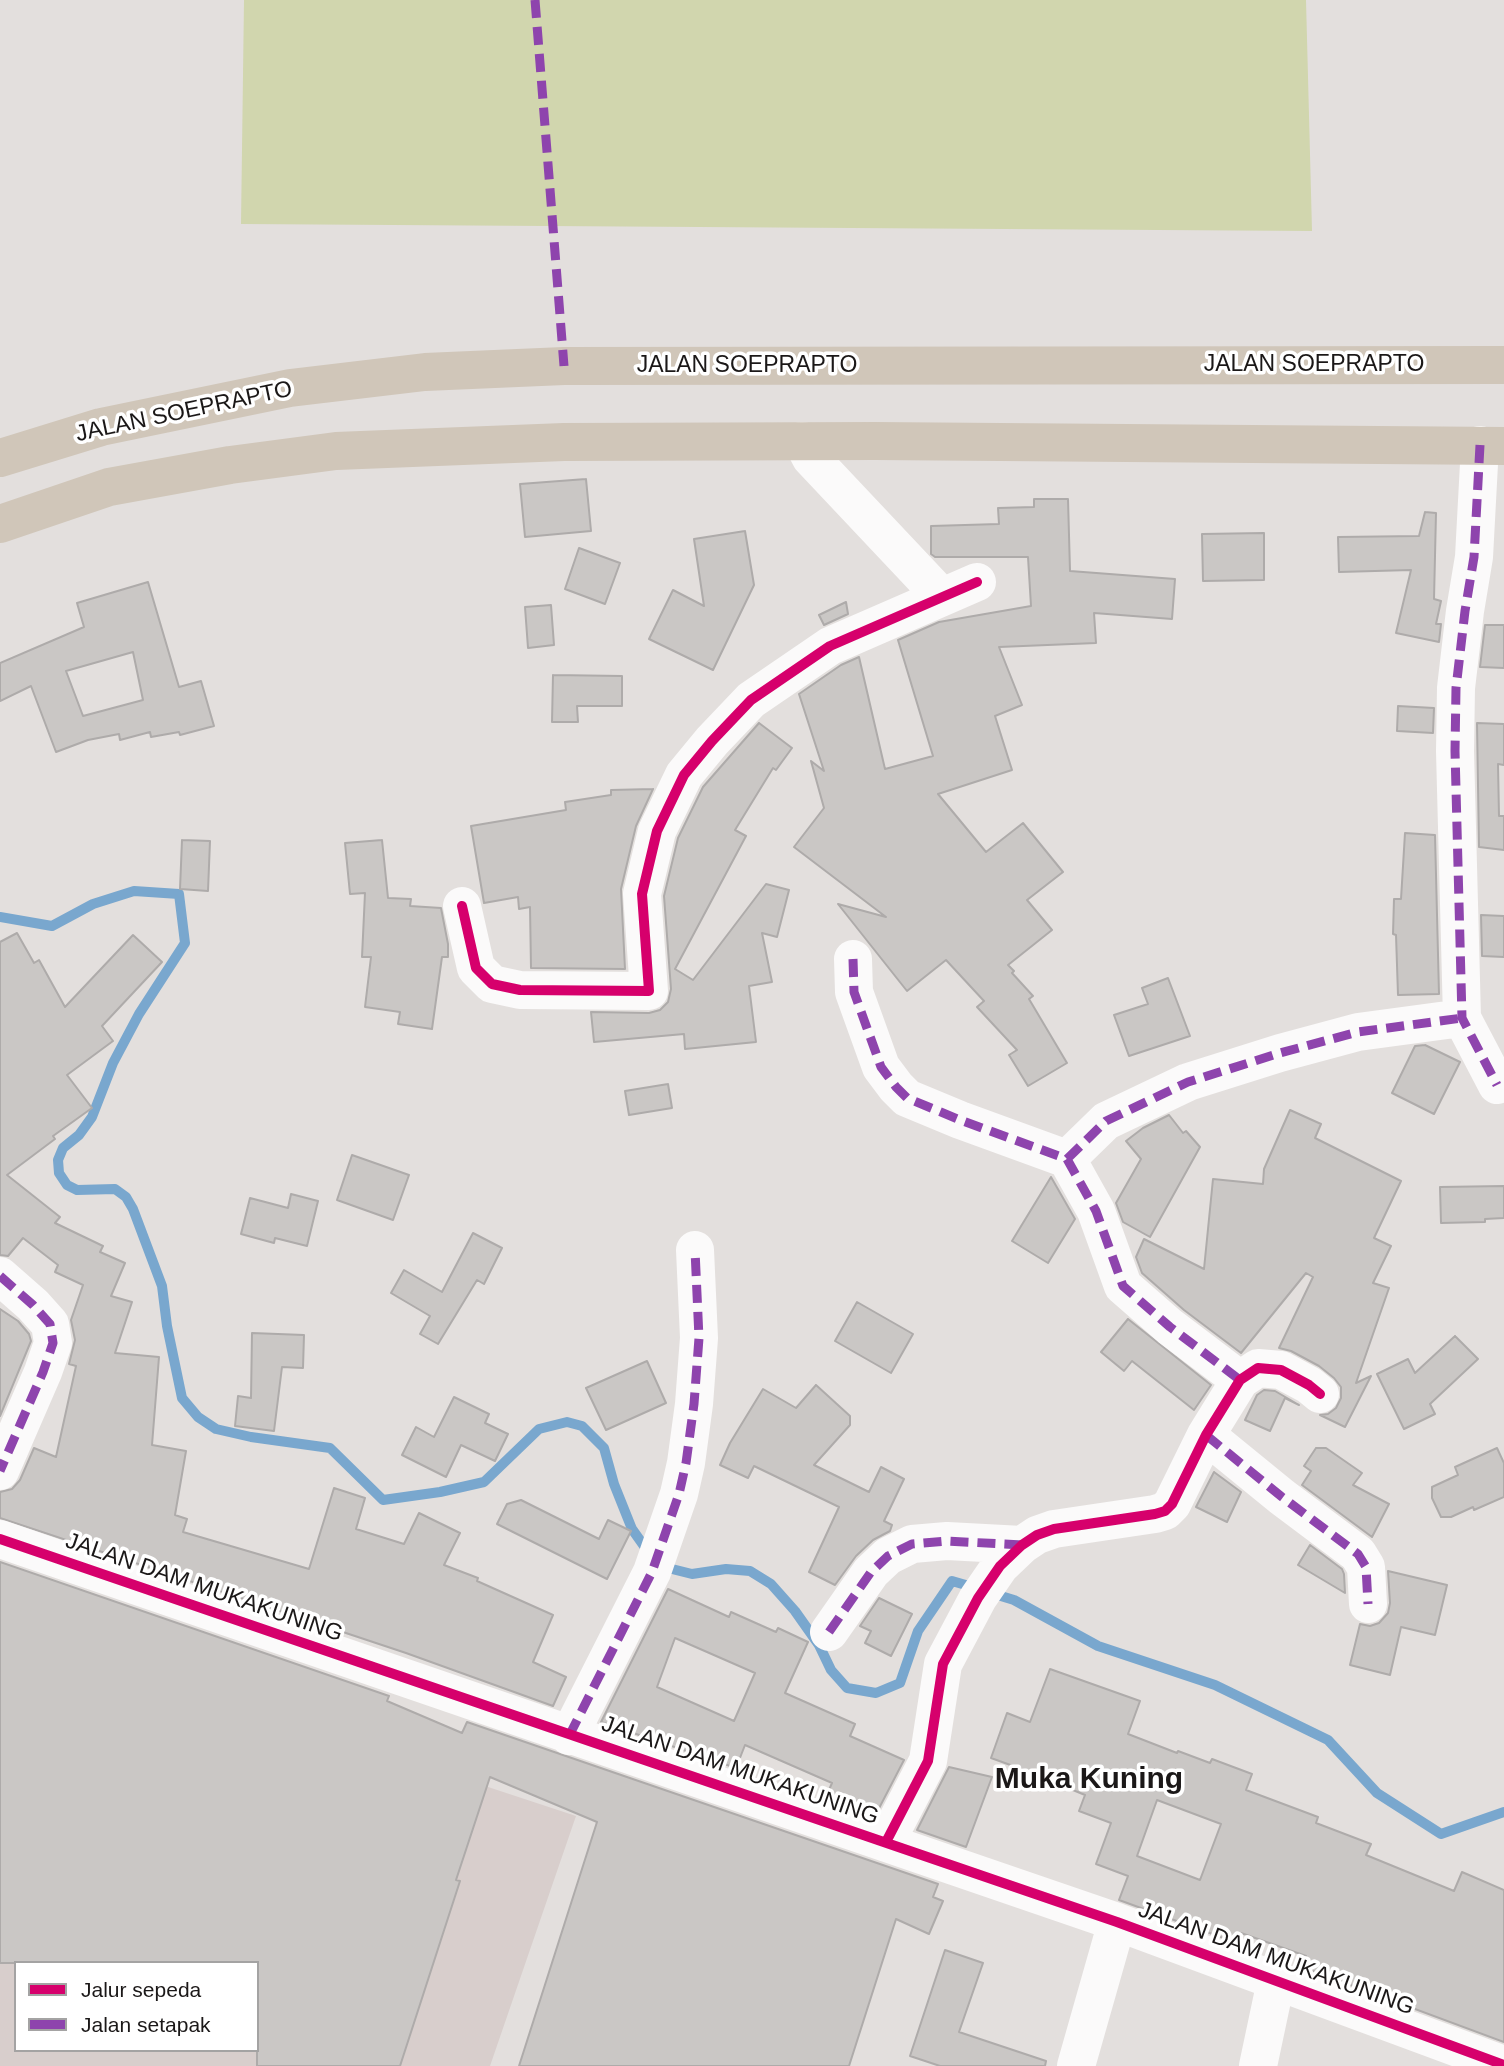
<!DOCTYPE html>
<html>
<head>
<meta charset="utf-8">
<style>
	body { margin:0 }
	#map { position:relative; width:1504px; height:2066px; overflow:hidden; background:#e3dfdd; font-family:Arial,sans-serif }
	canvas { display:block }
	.legend { position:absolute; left:14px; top:1961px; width:245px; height:91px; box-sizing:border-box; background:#fff; border:2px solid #a4a3a3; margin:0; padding:9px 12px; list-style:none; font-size:21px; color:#1b1818 }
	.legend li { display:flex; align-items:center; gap:14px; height:35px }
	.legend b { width:35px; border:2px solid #a4a3a3 }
</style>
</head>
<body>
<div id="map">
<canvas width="1504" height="2066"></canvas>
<ul class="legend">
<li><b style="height:9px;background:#d6006c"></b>Jalur sepeda</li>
<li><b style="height:9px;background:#8e44ad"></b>Jalan setapak</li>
</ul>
</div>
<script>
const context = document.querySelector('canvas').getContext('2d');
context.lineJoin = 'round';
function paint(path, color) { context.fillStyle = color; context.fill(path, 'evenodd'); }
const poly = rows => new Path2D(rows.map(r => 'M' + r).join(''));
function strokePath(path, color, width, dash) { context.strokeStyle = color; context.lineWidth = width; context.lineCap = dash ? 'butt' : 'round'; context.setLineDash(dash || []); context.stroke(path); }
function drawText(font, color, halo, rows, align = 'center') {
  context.font = font + ' Arial,sans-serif'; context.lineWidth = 7; context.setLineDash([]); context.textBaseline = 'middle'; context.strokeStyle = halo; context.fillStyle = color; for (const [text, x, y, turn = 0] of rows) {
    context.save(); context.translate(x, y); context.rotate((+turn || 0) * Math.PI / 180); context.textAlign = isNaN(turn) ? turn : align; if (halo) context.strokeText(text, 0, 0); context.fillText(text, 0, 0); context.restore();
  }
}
const built = poly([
	[0,1626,576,1816,490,2066,0,2066],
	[16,1963,257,1963,257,2050,16,2050]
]);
const green = poly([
	[244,0,1306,0,1312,231,241,224]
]);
const stream = poly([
	[0,917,52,926,93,904,134,891,179,894,185,943,139,1014,113,1063,92,1117,79,1135,63,1148,58,1160,59,1173,67,1185,77,1190,115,1189,126,1197,133,1209,162,1286,167,1326,182,1398,198,1417,216,1429,251,1437,330,1448,383,1500,440,1492,484,1482,539,1429,567,1422,582,1426,604,1448,614,1484,632,1529,649,1553],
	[664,1564,672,1569,692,1574,726,1569,750,1571,771,1584,795,1611,819,1645,831,1670,847,1688,876,1693,900,1683,918,1631,952,1581,976,1588],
	[991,1593,1014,1600,1098,1646,1215,1685,1328,1740,1377,1793,1441,1834,1504,1812]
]);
const building = poly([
	[586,479,591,531,525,537,520,484,586,479],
	[1034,499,1068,499,1070,571,1175,579,1172,619,1094,613,1096,643,999,647,1022,705,995,716,1012,770,938,794,986,852,1023,823,1063,872,1027,900,1052,930,1008,965,1014,971,1012,973,1033,996,1029,999,1067,1063,1028,1086,1009,1055,1017,1050,977,1007,984,1001,946,960,907,991,838,904,886,917,794,847,824,808,811,761,824,771,799,694,841,665,859,657,885,769,933,756,898,640,939,622,1031,606,1028,557,935,557,931,554,931,526,999,524,998,508,1034,507,1034,499],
	[1425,512,1436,513,1434,599,1441,601,1436,624,1441,624,1439,642,1396,633,1411,570,1339,572,1338,537,1419,536,1425,512],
	[745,531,754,585,713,670,649,639,673,590,704,606,694,539,745,531],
	[1264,533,1264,580,1203,581,1202,534,1264,533],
	[579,548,620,563,605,604,565,589,579,548],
	[148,582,179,687,201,681,214,726,180,735,179,732,151,737,150,732,120,740,119,734,88,740,56,752,31,686,0,701,0,663,84,627,77,603,148,582],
	[133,652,143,700,83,716,66,671,133,652],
	[846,602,848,614,824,625,819,615,846,602],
	[551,605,554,645,528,648,525,607,551,605],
	[1485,625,1504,625,1504,668,1480,667,1485,625],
	[553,675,622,676,622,706,577,706,578,722,552,722,553,675],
	[1398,706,1434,708,1433,733,1397,731,1398,706],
	[759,723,792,748,776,770,773,768,735,830,746,836,675,969,693,980,766,884,789,890,777,937,762,933,772,982,749,986,756,1042,685,1049,684,1034,594,1042,591,1012,649,1013,660,1010,668,1002,671,989,664,896,678,838,703,787,759,723],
	[1477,723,1504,724,1504,765,1498,764,1499,816,1504,816,1504,850,1479,847,1477,723],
	[653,789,636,826,621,889,625,969,531,968,530,907,519,909,518,897,484,903,471,826,566,810,565,802,611,795,611,790,653,789],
	[1405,833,1435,835,1439,994,1398,995,1396,935,1393,934,1394,899,1401,899,1405,833],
	[182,840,210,841,208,891,180,889,182,840],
	[382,840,388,898,411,899,410,906,441,908,448,944,448,957,442,957,432,1029,398,1024,400,1012,365,1007,371,957,362,957,365,893,350,894,345,843,382,840],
	[1481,915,1504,916,1504,957,1482,956,1481,915],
	[17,933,34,963,39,960,65,1007,133,935,162,962,102,1026,113,1041,67,1075,92,1108,53,1136,55,1139,7,1175,60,1217,55,1223,103,1246,100,1252,125,1263,111,1296,132,1302,115,1353,159,1357,152,1445,186,1451,175,1515,187,1519,183,1532,309,1569,334,1488,365,1498,356,1529,404,1544,419,1513,460,1533,444,1565,478,1578,477,1581,553,1615,533,1662,566,1677,553,1706,406,1653,0,1518,0,1492,12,1489,20,1480,34,1448,56,1457,76,1366,69,1364,75,1340,71,1320,83,1285,55,1272,58,1265,23,1238,8,1256,0,1255,0,942,17,933],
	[1168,978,1190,1036,1129,1056,1114,1015,1148,1004,1142,988,1168,978],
	[1425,1045,1460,1062,1434,1114,1392,1093,1415,1046,1425,1045],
	[668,1084,672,1108,629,1115,625,1091,668,1084],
	[1290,1110,1321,1124,1315,1138,1401,1181,1374,1238,1391,1246,1373,1283,1389,1288,1356,1383,1371,1376,1345,1427,1320,1415,1328,1414,1336,1408,1341,1398,1341,1387,1334,1378,1319,1366,1291,1351,1279,1348,1313,1277,1306,1273,1241,1353,1184,1310,1142,1273,1136,1257,1144,1239,1204,1269,1213,1179,1263,1184,1264,1169,1290,1110],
	[1169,1115,1183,1133,1186,1131,1200,1147,1150,1237,1123,1222,1116,1203,1141,1159,1126,1141,1143,1128,1169,1115],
	[352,1155,409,1175,393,1220,337,1200,352,1155],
	[1051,1177,1075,1219,1048,1263,1012,1241,1051,1177],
	[1504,1186,1504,1218,1485,1219,1485,1222,1441,1223,1440,1187,1504,1186],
	[291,1194,318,1201,307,1246,275,1238,274,1243,241,1234,250,1198,288,1208,291,1194],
	[473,1233,502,1248,484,1284,477,1280,438,1344,420,1334,430,1316,391,1293,404,1270,442,1292,473,1233],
	[857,1302,913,1334,891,1373,835,1341,857,1302],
	[0,1309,18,1321,29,1334,31,1341,0,1416,0,1309],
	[1128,1319,1211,1385,1194,1410,1132,1361,1124,1371,1101,1352,1128,1319],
	[252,1333,304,1335,303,1368,282,1367,274,1431,235,1426,238,1396,251,1398,252,1333],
	[1455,1336,1478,1359,1430,1404,1435,1414,1404,1429,1377,1374,1408,1359,1415,1373,1455,1336],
	[647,1361,666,1403,606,1430,586,1388,647,1361],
	[816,1385,850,1416,850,1425,814,1465,869,1492,881,1467,904,1479,884,1521,892,1525,890,1531,873,1540,856,1556,835,1585,809,1572,839,1507,754,1466,748,1478,720,1465,730,1443,763,1389,796,1408,816,1385],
	[1264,1390,1275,1391,1299,1405,1285,1398,1270,1431,1245,1420,1257,1395,1264,1390],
	[454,1397,489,1414,485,1423,508,1434,495,1461,461,1445,446,1477,402,1455,416,1427,434,1437,454,1397],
	[1316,1448,1326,1448,1362,1473,1353,1485,1389,1504,1372,1537,1302,1485,1311,1471,1304,1466,1316,1448],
	[1497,1448,1504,1463,1504,1497,1474,1510,1473,1507,1451,1517,1441,1517,1432,1498,1432,1487,1458,1475,1455,1467,1497,1448],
	[1214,1472,1241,1492,1227,1522,1196,1507,1214,1472],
	[521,1500,599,1539,608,1520,631,1531,607,1579,497,1524,507,1504,521,1500],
	[1310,1545,1342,1569,1344,1574,1345,1593,1298,1565,1310,1545],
	[0,1562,389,1696,387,1701,462,1733,467,1722,938,1884,933,1897,943,1901,929,1934,896,1919,849,2066,519,2066,597,1822,490,1777,456,1880,460,1881,400,2066,257,2066,257,1963,0,1963,0,1562],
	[1388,1571,1447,1585,1435,1635,1401,1627,1390,1675,1350,1665,1360,1624,1370,1626,1379,1623,1388,1613,1390,1603,1388,1571],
	[668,1589,729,1617,731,1612,776,1632,778,1628,808,1642,785,1693,855,1724,850,1736,904,1760,875,1816,825,1799,832,1783,745,1745,736,1768,601,1722,668,1589],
	[675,1638,755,1673,734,1721,657,1687,675,1638],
	[879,1598,912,1614,891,1656,865,1643,871,1631,860,1626,879,1598],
	[1050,1669,1140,1701,1128,1734,1177,1753,1178,1751,1210,1763,1212,1759,1252,1774,1246,1790,1318,1817,1316,1823,1371,1844,1366,1855,1454,1891,1462,1872,1504,1890,1504,2042,1302,1967,1306,1956,1241,1933,1237,1943,1119,1900,1128,1876,1096,1864,1111,1823,1079,1811,1085,1795,1051,1781,1052,1780,991,1758,1007,1713,1030,1722,1050,1669],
	[1157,1800,1221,1824,1200,1880,1137,1856,1157,1800],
	[949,1767,992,1777,966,1847,917,1830,949,1767],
	[945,1950,983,1963,959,2032,1046,2061,1045,2066,940,2066,910,2056,945,1950]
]);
const minor = poly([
	[802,441,811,458,942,597],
	[1480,445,1474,557,1465,611,1456,688,1455,751,1462,1018,1497,1085],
	[462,906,476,968,492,984,520,990,649,991,642,894,657,831,684,775,712,741,751,700,830,646,977,582],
	[853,959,854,992,881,1067,896,1087,907,1098,960,1120,1067,1159,1096,1211,1123,1286,1170,1327,1240,1380],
	[1067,1159,1106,1121,1188,1082,1280,1053,1358,1032,1462,1018],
	[0,1276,33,1305,50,1324,53,1343,43,1372,0,1471],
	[1206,1435,1282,1497,1358,1554,1366,1567,1368,1604],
	[0,1539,1117,1922,1504,2065],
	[829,1632,871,1572,888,1556,912,1544,947,1541,1022,1545],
	[569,1736,652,1572,679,1494,686,1463,694,1404,699,1338,695,1250],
	[886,1842,928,1761,943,1664,978,1598,1000,1566,1022,1545,1037,1535,1054,1529,1155,1514,1165,1511,1172,1504,1206,1435,1240,1380,1258,1368,1281,1370,1309,1385,1320,1394],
	[1076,2066,1117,1922],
	[1258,2066,1276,1981]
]);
const highway = poly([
	[0,458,101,427,290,388,425,372,564,366,1504,365],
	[0,524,109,487,230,465,336,451,564,442,875,441,1504,446]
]);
const quiet = poly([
	[535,0,564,366],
	[1480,445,1474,557,1465,611,1456,688,1455,751,1462,1018,1497,1085],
	[853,959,854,992,881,1067,896,1087,907,1098,960,1120,1067,1159,1096,1211,1123,1286,1170,1327,1240,1380],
	[1067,1159,1106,1121,1188,1082,1280,1053,1358,1032,1462,1018],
	[0,1276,33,1305,50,1324,53,1343,43,1372,0,1471],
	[1206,1435,1282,1497,1358,1554,1366,1567,1368,1604],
	[829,1632,871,1572,888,1556,912,1544,947,1541,1022,1545],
	[569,1736,652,1572,679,1494,686,1463,694,1404,699,1338,695,1250]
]);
const cycleway = poly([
	[462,906,476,968,492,984,520,990,649,991,642,894,657,831,684,775,712,741,751,700,830,646,977,582],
	[0,1539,1117,1922,1504,2065],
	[886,1842,928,1761,943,1664,978,1598,1000,1566,1022,1545,1037,1535,1054,1529,1155,1514,1165,1511,1172,1504,1206,1435,1240,1380,1258,1368,1281,1370,1309,1385,1320,1394]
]);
const streetNames = [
	["JALAN SOEPRAPTO",1314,365],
	["JALAN SOEPRAPTO",747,366],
	["JALAN SOEPRAPTO",184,412,-12],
	["JALAN DAM MUKAKUNING",204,1588,19],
	["JALAN DAM MUKAKUNING",740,1771,19],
	["JALAN DAM MUKAKUNING",1276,1959,20]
];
const districtNames = [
	["Muka Kuning",1089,1780]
];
paint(built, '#d8cecc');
paint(green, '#d1d6ae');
strokePath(stream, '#79a7ce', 10);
paint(building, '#cac7c5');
strokePath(building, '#aeabaa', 2);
strokePath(minor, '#fbfafa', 38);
strokePath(highway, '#d0c6b9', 38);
strokePath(quiet, '#8e44ad', 9, [18, 9]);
strokePath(cycleway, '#d6006c', 10);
drawText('23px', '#1b1818', '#fff', streetNames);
drawText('bold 30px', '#1b1818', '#fff', districtNames);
</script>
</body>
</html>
